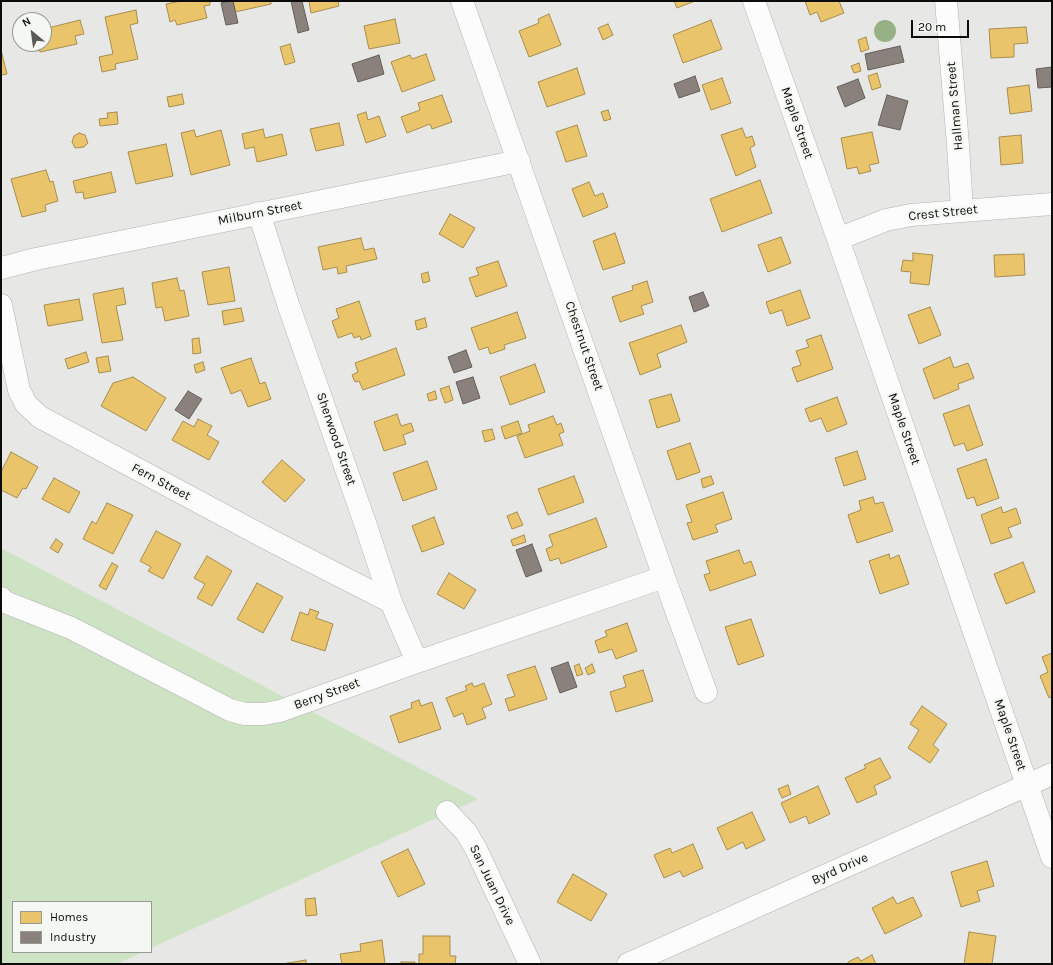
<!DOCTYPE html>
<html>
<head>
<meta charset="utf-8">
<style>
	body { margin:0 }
	#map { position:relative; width:1053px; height:965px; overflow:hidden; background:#e7e8e6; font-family:Karla,sans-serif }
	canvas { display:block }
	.frame { position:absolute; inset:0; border:2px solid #0c0d0b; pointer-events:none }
	.legend { position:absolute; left:12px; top:901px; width:140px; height:52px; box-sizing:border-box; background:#f4f7f2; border:1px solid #979996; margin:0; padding:5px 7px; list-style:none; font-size:12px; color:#0c0d0b }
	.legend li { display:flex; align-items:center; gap:8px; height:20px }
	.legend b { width:20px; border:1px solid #979996 }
	.north { position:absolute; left:12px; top:12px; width:40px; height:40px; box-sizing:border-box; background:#f4f7f2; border:1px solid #979996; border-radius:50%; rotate:331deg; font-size:11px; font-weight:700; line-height:16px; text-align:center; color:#0c0d0b }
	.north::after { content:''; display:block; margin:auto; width:14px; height:18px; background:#595a58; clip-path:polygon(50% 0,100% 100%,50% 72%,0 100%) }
	.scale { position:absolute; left:911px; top:20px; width:58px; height:18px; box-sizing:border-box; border:2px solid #0c0d0b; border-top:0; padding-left:5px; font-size:12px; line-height:14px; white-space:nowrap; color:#0c0d0b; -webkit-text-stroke:3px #f4f7f2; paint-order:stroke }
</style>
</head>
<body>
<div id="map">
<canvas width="1053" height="965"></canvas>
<div class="frame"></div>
<ul class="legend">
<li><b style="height:11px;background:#e9c46a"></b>Homes</li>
<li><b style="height:11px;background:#8a817c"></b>Industry</li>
</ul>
<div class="north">N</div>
<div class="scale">20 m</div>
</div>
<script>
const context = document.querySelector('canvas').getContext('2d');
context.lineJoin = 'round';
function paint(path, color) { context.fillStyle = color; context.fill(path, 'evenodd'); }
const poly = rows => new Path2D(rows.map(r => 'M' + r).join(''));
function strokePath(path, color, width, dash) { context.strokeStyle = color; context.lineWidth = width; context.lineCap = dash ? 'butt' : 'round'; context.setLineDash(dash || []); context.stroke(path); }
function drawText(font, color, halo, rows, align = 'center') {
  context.font = font + ' Karla,sans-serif'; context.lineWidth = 4; context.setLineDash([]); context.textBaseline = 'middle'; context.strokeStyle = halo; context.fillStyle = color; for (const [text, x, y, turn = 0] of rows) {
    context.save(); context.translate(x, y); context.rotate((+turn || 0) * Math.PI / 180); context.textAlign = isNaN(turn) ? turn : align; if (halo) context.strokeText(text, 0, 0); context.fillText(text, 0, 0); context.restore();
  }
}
const green = poly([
	[1,548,478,799,151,948,151,902,13,902,13,952,143,952,117,964,1,964]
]);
const water = poly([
	'874 31a11 11 0 1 1 22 0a11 11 0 1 1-22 0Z'
]);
const homes = poly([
	[181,1,210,1,210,5,204,6,207,18,177,25,175,20,170,22,166,4,181,1],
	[233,1,271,1,271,4,235,12,233,1],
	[309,1,338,1,339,6,311,13,309,1],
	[674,1,695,1,677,8,674,1],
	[805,1,839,1,844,13,821,22,817,12,810,15,805,1],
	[136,10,138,23,130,25,138,59,115,64,116,69,102,72,99,57,113,54,105,17,136,10],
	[549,14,561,45,529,57,519,31,539,23,538,19,549,14],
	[395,19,400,43,369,49,364,26,395,19],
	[80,20,84,34,75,36,77,44,40,52,38,44,44,44,44,29,80,20],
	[711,20,722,49,683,63,673,35,711,20],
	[608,24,613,35,603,40,598,28,608,24],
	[1026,27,1028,43,1014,44,1014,57,991,58,989,29,1026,27],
	[866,37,869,49,861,52,858,40,866,37],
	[290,44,295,62,285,65,280,47,290,44],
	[1,50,7,74,1,75,1,50],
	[426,54,435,80,402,92,391,62,410,55,412,59,426,54],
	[859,63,861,71,854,73,851,66,859,63],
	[577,68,585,94,547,107,538,82,577,68],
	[877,73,881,87,872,90,868,76,877,73],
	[722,78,731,103,711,110,702,85,722,78],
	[1029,85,1032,111,1010,114,1007,88,1029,85],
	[182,94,184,104,169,107,167,97,182,94],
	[442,95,452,122,432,129,430,124,407,133,401,117,420,110,418,103,442,95],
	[608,110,611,119,604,121,601,112,608,110],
	[117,112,118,124,100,126,99,119,108,118,107,113,117,112],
	[366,112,368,120,379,116,386,136,366,143,357,115,366,112],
	[339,123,344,145,316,151,310,129,339,123],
	[577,125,587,156,566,162,556,132,577,125],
	[742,128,746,138,752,136,755,145,750,148,756,167,736,176,721,135,742,128],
	[263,129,265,138,282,134,287,155,257,162,254,147,245,149,242,134,263,129],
	[194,130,196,137,221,130,230,165,191,175,181,133,194,130],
	[872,132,879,163,869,165,871,171,859,174,857,167,847,169,841,138,872,132],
	[79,133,85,135,88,143,84,147,75,148,72,142,74,136,79,133],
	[1021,135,1023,163,1001,165,999,137,1021,135],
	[166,144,173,176,136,184,128,152,166,144],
	[46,170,50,182,53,181,58,201,45,205,46,211,22,217,11,179,46,170],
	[111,172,116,192,84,199,83,192,76,193,73,181,111,172],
	[760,180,772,213,722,232,710,199,760,180],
	[589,182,595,196,603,193,608,207,583,217,572,189,589,182],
	[450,214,475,228,463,248,439,234,450,214],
	[615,233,625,263,603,270,593,241,615,233],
	[781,237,791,263,768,272,758,245,781,237],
	[361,238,364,250,374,248,377,259,346,266,347,272,338,274,337,267,323,270,318,247,361,238],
	[913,253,933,255,929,285,910,283,911,272,901,271,903,260,913,261,913,253],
	[1024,254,1025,275,995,277,994,255,1024,254],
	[498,261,507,286,476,297,469,278,479,275,476,268,498,261],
	[229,267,235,301,208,305,202,272,229,267],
	[428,272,430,281,423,283,421,274,428,272],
	[177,278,180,291,184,290,189,316,165,321,162,307,156,308,152,283,177,278],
	[647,281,653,302,641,306,644,314,620,322,612,297,633,290,632,286,647,281],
	[123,288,126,304,116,306,123,340,102,343,93,294,123,288],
	[800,290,810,318,787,326,782,310,770,314,766,302,800,290],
	[79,299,83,320,48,326,44,305,79,299],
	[359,301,371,336,361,340,360,336,354,338,352,333,338,338,332,321,339,318,336,309,359,301],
	[930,307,941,335,919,344,908,315,930,307],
	[241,308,244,321,224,325,222,311,241,308],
	[517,312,526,338,504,345,505,349,490,354,488,347,479,350,471,328,517,312],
	[425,318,427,327,417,330,415,321,425,318],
	[681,325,687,342,657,354,661,367,640,375,629,343,681,325],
	[821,335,833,369,797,382,792,368,801,365,796,351,809,347,806,340,821,335],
	[199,338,201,353,193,354,192,339,199,338],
	[396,348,405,375,363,390,359,381,355,382,352,375,358,372,355,363,396,348],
	[86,352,89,362,68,369,65,359,86,352],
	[108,356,111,371,99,373,96,358,108,356],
	[950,357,954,368,968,363,974,378,958,384,959,389,934,399,923,369,950,357],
	[251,358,260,384,265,382,271,399,248,407,241,390,231,394,221,368,251,358],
	[203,362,205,370,196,373,194,365,203,362],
	[535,364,545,392,510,405,500,377,535,364],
	[133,377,166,398,146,431,101,406,113,383,133,377],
	[449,386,453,400,445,403,440,389,449,386],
	[435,391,437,399,429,401,427,394,435,391],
	[671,394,680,421,657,428,649,400,671,394],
	[837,397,847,424,827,432,821,418,810,422,805,409,837,397],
	[969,405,983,445,967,451,964,443,954,446,943,414,969,405],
	[397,414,401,426,411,423,414,431,403,435,406,444,384,451,374,422,397,414],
	[553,416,557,425,561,423,564,432,559,434,563,445,525,458,517,436,530,431,528,425,553,416],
	[198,419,212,426,207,435,219,442,209,460,172,440,183,421,194,427,198,419],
	[518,421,522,433,505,439,501,427,518,421],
	[492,429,495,439,485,442,482,431,492,429],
	[690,443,700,472,677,480,667,451,690,443],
	[857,451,866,479,844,486,835,458,857,451],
	[11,452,38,467,26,489,23,488,17,498,1,490,1,472,11,452],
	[986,459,999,498,977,506,974,497,967,499,957,469,986,459],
	[282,460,305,480,285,502,262,482,282,460],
	[427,461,437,489,403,501,393,473,427,461],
	[574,476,584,502,548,515,538,489,574,476],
	[711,476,714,484,703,488,701,479,711,476],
	[54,478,80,492,69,513,42,499,54,478],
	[723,492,732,519,715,525,718,532,693,540,687,523,692,522,686,505,723,492],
	[873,497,875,504,883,502,893,531,857,543,848,515,861,510,859,501,873,497],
	[107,503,133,515,113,554,83,539,92,521,96,524,107,503],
	[1001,507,1003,513,1016,508,1021,523,1008,528,1012,537,991,544,981,515,1001,507],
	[517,512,523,525,512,529,507,516,517,512],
	[434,517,444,544,422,552,412,526,434,517],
	[596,518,607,547,561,564,559,558,550,561,546,549,553,546,549,535,596,518],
	[156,531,181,544,163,579,148,571,151,567,140,561,156,531],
	[524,535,526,542,513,546,511,540,524,535],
	[56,539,63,544,58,553,50,548,56,539],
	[739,550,744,564,751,561,756,575,710,591,704,575,710,573,706,561,739,550],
	[889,554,890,559,899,555,909,584,880,594,869,561,889,554],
	[207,556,232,571,212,606,197,598,205,584,194,578,207,556],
	[1023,562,1035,592,1006,604,994,574,1023,562],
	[112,563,118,566,106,590,99,586,112,563],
	[449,573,476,590,464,609,437,594,449,573],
	[257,583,283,597,263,633,237,619,257,583],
	[310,609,319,612,316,618,333,624,325,651,291,640,300,612,308,615,310,609],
	[751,619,764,656,738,665,725,627,751,619],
	[627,623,637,651,616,659,612,649,599,653,595,641,607,636,605,631,627,623],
	[1052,653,1052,696,1049,698,1040,676,1048,672,1042,657,1052,653],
	[579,664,583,674,577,676,574,666,579,664],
	[592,664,595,672,588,675,585,668,592,664],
	[535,666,547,699,509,711,505,699,515,696,507,675,535,666],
	[643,670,653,701,616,712,610,692,626,687,623,676,643,670],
	[472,683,474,687,484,683,492,704,482,708,486,718,467,725,463,713,454,717,446,698,467,690,465,686,472,683],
	[419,700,421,706,432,702,441,729,399,743,390,716,412,708,411,703,419,700],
	[922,706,947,724,933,745,939,750,930,763,908,748,919,730,910,724,922,706],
	[880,758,891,778,874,786,877,794,857,803,845,778,866,768,864,765,880,758],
	[788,785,791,794,782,798,778,789,788,785],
	[818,786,830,814,809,824,806,816,790,823,781,803,818,786],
	[752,812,765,840,746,849,743,842,727,850,717,828,752,812],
	[693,844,703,868,683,877,680,871,664,878,654,855,670,848,672,853,693,844],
	[408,849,425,884,398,897,381,862,408,849],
	[987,861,994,886,977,891,980,901,961,907,951,872,987,861],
	[573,874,607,894,591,921,557,902,573,874],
	[893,897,897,904,913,897,922,916,885,934,872,908,893,897],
	[315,898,317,915,306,916,305,899,315,898],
	[969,932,996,936,992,964,964,964,969,932],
	[423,936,450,936,450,956,456,956,455,964,419,964,419,954,423,954,423,936],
	[382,940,385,964,342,964,340,954,361,951,360,944,382,940],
	[872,955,876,964,848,964,848,962,858,957,861,961,872,955],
	[306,960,306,964,282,964,306,960],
	[401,962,415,962,415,964,401,964,401,962]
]);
const industry = poly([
	[230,1,233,1,238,23,226,25,221,3,230,1],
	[291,1,302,1,309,30,298,33,291,1],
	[900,46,904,62,868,70,865,54,900,46],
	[379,55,384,74,358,82,352,64,379,55],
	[1052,67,1052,87,1038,88,1036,69,1052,67],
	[695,76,700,91,679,98,674,84,695,76],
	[858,79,865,98,845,107,837,87,858,79],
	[887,95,908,101,900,130,878,125,887,95],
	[703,292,709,306,694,312,689,297,703,292],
	[466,350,472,367,454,373,448,357,466,350],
	[473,377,480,398,463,404,456,382,473,377],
	[188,391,202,399,189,419,175,410,188,391],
	[532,544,542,571,526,577,516,550,532,544],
	[568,662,577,687,560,693,551,668,568,662]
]);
const minor = poly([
	[462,1,664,577,706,692],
	[754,1,838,239,1052,857],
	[946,1,958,145,962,210],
	[259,213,288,304,365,523,391,602,417,662],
	[838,239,886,220,911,215,1052,204],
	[1,268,36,259,519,161],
	[1,305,19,390,26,404,40,417,268,539,391,602],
	[1,598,5,602,71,628,230,710,245,714,264,714,280,711,417,662,664,577],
	[447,812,466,832,476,849,530,964],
	[628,964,1052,774]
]);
const streetNames = [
	["Hallman Street",955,106,-95],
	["Maple Street",797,123,71],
	["Milburn Street",260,213,-11],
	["Crest Street",943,213,-6],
	["Chestnut Street",584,346,71],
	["Maple Street",904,429,71],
	["Sherwood Street",336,439,71],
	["Fern Street",161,482,28],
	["Berry Street",327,694,-20],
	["Maple Street",1010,735,71],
	["Byrd Drive",840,869,-24],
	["San Juan Drive",492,885,64]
];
paint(green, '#cee3c3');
paint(water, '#95b185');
paint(homes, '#e9c46a');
strokePath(homes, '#a78d4e', 1);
paint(industry, '#8a817c');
strokePath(industry, '#645e5a', 1);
strokePath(minor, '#b1b2b0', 23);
strokePath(minor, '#fbfcfb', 22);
drawText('13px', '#0c0d0b', '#f4f7f2', streetNames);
</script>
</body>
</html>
